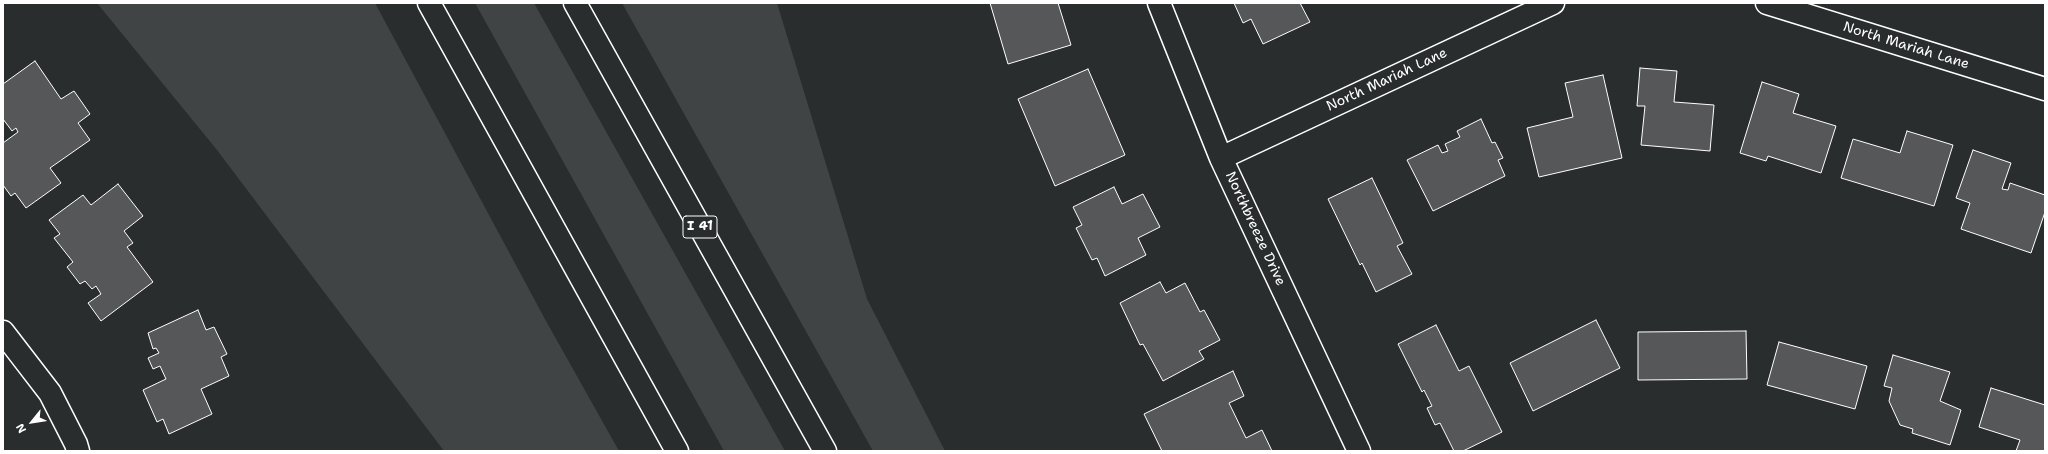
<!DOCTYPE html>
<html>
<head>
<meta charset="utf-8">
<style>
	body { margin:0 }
	#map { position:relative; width:2048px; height:454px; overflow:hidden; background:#2a2d2e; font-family:"Shantell Sans",sans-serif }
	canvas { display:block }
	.frame { position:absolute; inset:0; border:4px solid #fff; pointer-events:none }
	.north { position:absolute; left:12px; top:402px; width:40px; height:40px; -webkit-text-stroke:3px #2a2d2e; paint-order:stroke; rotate:240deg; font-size:11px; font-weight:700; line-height:16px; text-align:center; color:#fff }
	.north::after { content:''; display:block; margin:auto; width:14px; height:18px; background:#fff; clip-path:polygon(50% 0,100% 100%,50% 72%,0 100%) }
</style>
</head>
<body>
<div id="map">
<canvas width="2048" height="454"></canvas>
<div class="frame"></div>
<div class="north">N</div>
</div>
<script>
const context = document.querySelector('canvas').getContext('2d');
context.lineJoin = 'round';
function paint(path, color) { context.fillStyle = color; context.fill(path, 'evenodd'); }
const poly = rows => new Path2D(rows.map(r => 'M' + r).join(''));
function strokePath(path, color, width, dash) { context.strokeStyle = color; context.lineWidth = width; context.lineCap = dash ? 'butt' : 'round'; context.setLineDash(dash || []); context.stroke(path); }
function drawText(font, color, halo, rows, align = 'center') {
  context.font = font + ' "Shantell Sans",sans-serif'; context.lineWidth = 3; context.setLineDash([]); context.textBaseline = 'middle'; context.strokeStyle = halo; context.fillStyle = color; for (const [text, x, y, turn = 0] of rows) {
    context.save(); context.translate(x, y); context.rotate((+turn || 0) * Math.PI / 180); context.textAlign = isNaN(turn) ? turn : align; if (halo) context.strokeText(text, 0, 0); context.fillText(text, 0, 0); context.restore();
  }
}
const green = poly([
	[97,3,375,3,546,321,619,451,444,451,217,150],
	[475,3,534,3,785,451,724,451],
	[622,3,777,3,867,299,945,451,873,451]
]);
const building = poly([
	[990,3,1058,3,1071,45,1008,64,990,3],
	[1234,3,1300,3,1310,22,1263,44,1251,19,1243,23,1234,3],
	[35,61,61,99,74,91,90,114,78,123,90,140,50,168,61,183,26,208,15,193,11,196,3,185,3,143,18,132,16,128,12,131,3,119,3,84,35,61],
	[1640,68,1677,71,1674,102,1714,105,1710,151,1641,145,1645,106,1637,106,1640,68],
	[1088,69,1125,155,1055,186,1018,99,1088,69],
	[1603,75,1622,158,1539,177,1527,128,1573,117,1565,83,1603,75],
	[1762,82,1799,94,1793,113,1836,126,1821,173,1768,156,1766,161,1740,153,1762,82],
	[1481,119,1492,143,1495,142,1503,158,1498,160,1505,176,1433,211,1407,160,1438,145,1442,153,1448,151,1445,144,1460,137,1457,131,1481,119],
	[1907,131,1953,145,1934,206,1841,178,1853,139,1900,153,1907,131],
	[1973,150,2011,163,2002,189,2008,190,2010,183,2045,195,2045,212,2031,253,1961,229,1970,203,1956,198,1973,150],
	[1372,178,1403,243,1397,246,1412,274,1376,292,1362,263,1360,265,1328,199,1372,178],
	[118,184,143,216,124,231,133,243,127,247,153,282,101,321,88,303,101,294,96,286,92,289,85,281,80,284,67,267,73,262,54,238,60,234,49,220,83,195,91,205,118,184],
	[1114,187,1122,204,1143,194,1160,227,1138,238,1146,255,1105,276,1097,258,1092,260,1076,228,1082,225,1073,207,1114,187],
	[1160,282,1166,293,1185,283,1200,312,1204,310,1220,340,1199,351,1204,359,1163,381,1143,344,1140,345,1120,303,1160,282],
	[198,310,206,330,214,327,227,354,221,357,229,376,201,389,212,414,169,434,163,419,157,422,143,390,166,379,160,366,153,369,148,358,159,353,156,348,153,349,148,333,198,310],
	[1596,320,1620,368,1533,411,1510,363,1596,320],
	[1436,325,1459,371,1469,366,1502,432,1463,451,1454,451,1440,423,1435,425,1427,408,1432,406,1424,390,1422,392,1398,344,1436,325],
	[1746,331,1747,379,1638,380,1638,332,1746,331],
	[1779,342,1867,366,1855,409,1767,385,1779,342],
	[1893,355,1950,372,1940,401,1961,410,1950,445,1912,433,1913,429,1900,425,1889,401,1892,388,1884,386,1893,355],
	[1233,371,1244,396,1229,403,1246,438,1262,430,1272,451,1162,451,1144,414,1233,371],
	[1991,388,2045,405,2045,451,2016,451,2020,440,1979,427,1991,388]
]);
const street = poly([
	[1159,3,1221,158,1359,451],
	[1767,3,2045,89],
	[1221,158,1553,3],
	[3,332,50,393,76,444,78,451]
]);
const highway = poly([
	[429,3,677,451],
	[575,3,825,451]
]);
const shields = [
	[700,227,34]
];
const shieldNames = [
	["I 41",700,227]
];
const streetNames = [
	["North Mariah Lane",1906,46,17],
	["North Mariah Lane",1387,80,-25],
	["Northbreeze Drive",1255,229,65]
];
paint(green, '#414445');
paint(building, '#555758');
strokePath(building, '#fff', 1);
strokePath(street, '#fff', 25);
strokePath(highway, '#fff', 25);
strokePath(street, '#2a2d2e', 22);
strokePath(highway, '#2a2d2e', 22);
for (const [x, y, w] of shields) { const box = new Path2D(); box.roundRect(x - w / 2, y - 11, w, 22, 3); context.fillStyle = '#2a2d2e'; context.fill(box); strokePath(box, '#fff', 1); }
drawText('bold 13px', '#fff', null, shieldNames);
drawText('14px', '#fff', '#2a2d2e', streetNames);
</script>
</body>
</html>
